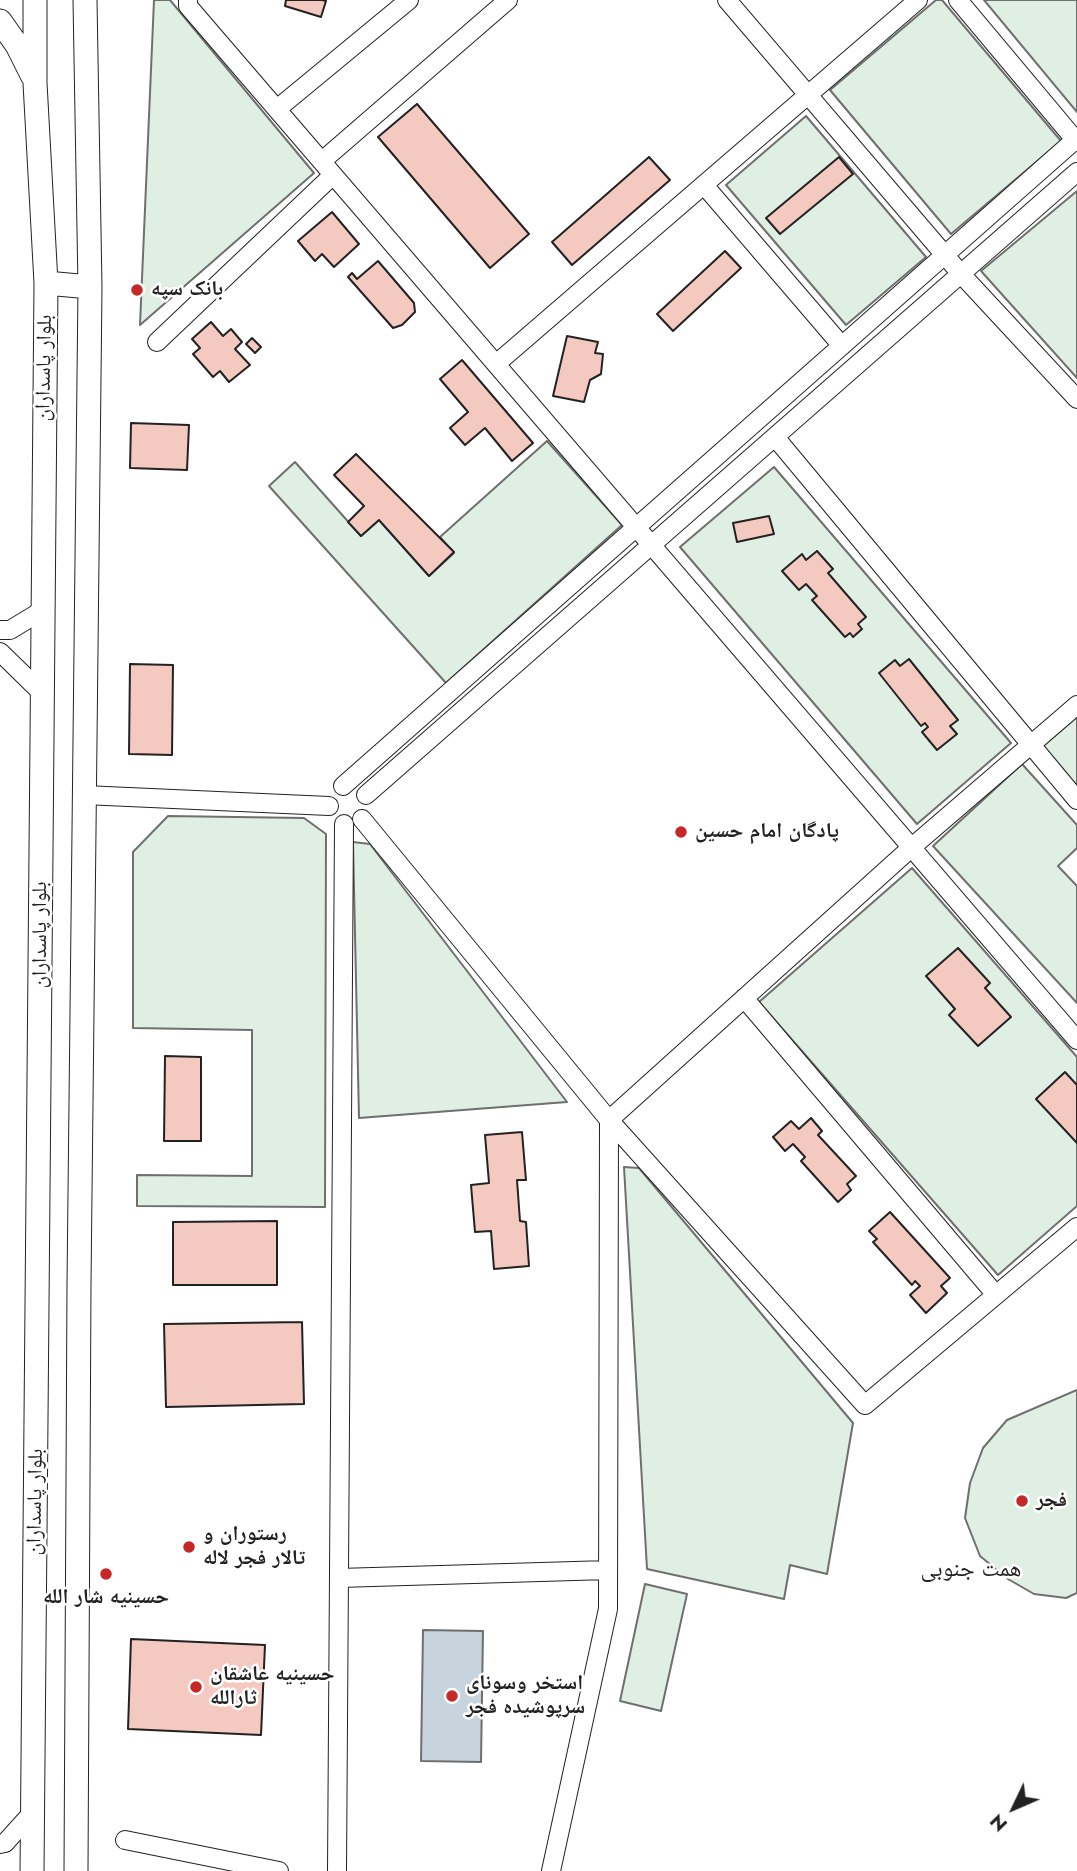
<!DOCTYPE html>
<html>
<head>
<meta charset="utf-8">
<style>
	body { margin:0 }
	#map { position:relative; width:1077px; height:1871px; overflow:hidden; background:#fff; font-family:Jost,sans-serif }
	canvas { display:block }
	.north { position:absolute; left:979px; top:1773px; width:70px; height:70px; -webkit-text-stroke:5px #fff; paint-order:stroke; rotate:226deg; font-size:19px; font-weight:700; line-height:28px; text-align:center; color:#222 }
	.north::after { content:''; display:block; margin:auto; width:24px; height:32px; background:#222; clip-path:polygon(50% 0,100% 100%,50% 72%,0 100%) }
</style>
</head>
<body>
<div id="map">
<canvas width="1077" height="1871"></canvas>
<div class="north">N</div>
</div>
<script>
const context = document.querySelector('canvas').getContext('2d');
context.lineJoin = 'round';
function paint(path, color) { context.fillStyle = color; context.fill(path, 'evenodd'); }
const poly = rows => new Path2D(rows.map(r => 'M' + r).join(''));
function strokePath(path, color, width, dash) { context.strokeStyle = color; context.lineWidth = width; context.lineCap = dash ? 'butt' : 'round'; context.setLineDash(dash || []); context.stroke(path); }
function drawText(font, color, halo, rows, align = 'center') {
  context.font = font + ' Jost,"Noto Naskh Arabic",sans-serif'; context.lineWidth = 5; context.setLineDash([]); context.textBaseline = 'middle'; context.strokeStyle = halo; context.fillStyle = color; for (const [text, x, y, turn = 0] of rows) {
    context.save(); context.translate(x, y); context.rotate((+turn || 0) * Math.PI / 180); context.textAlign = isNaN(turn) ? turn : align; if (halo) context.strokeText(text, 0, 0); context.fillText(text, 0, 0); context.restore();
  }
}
const green = poly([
	[154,0,170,0,314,173,140,325,154,0],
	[936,0,942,0,1061,141,951,234,830,90,936,0],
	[984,0,1077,0,1077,112,984,0],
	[806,116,926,257,846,325,726,185,806,116],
	[1077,191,1077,378,981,271,1077,191],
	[547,441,622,525,446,683,269,486,295,462,361,536,379,520,429,576,454,553,440,537,547,441],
	[774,467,1011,743,917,824,680,547,774,467],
	[1077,715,1077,789,1040,746,1077,715],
	[1022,764,1077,825,1077,848,1058,866,1077,886,1077,1003,933,846,1022,764],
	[168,816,304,818,326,834,325,1207,137,1206,137,1175,252,1176,252,1030,133,1028,133,852,168,816],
	[353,842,370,844,567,1102,359,1118,353,842],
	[912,868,1077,1057,1077,1206,998,1275,759,1002,912,868],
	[624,1167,639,1168,853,1423,827,1574,790,1565,784,1599,647,1569,624,1167],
	[1077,1390,1077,1593,1066,1598,1034,1594,1008,1579,980,1556,965,1518,970,1483,983,1448,1007,1420,1077,1390],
	[645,1584,687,1594,661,1711,620,1701,645,1584]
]);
const water = poly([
	[423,1630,483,1631,481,1762,421,1761,423,1630]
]);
const building = poly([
	[286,0,322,0,326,1,321,17,285,6,286,0],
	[417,104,529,234,490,268,378,137,417,104],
	[649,157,670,180,572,265,552,242,649,157],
	[839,157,853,174,780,234,766,218,839,157],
	[332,212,359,244,334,267,322,254,315,261,298,241,332,212],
	[725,251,741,268,673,331,657,314,725,251],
	[378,261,414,303,415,312,402,325,393,328,348,277,352,273,357,279,378,261],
	[211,322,223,336,231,329,242,342,235,349,250,365,229,382,220,371,213,377,193,354,200,348,192,339,211,322],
	[567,336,598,342,595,353,603,354,601,374,590,380,584,402,553,396,567,336],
	[252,338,261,347,255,353,246,344,252,338],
	[462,360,533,443,512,461,485,428,465,445,450,428,468,412,440,379,462,360],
	[131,423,189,425,187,470,130,468,131,423],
	[356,454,454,552,429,576,379,520,361,536,348,522,364,506,334,475,356,454],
	[769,516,774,534,737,542,733,523,769,516],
	[817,551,833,569,828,573,866,617,858,624,862,629,853,637,850,633,845,637,812,600,817,596,806,584,799,590,782,571,802,554,806,560,817,551],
	[909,659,958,720,950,726,957,734,937,750,922,732,928,727,925,723,921,726,879,673,895,660,900,666,909,659],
	[130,664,173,665,172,755,129,754,130,664],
	[958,948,990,983,985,988,1011,1017,978,1046,949,1015,955,1009,926,976,958,948],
	[165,1056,201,1057,201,1141,164,1141,165,1056],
	[1065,1072,1077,1085,1077,1143,1036,1099,1065,1072],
	[811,1118,822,1131,818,1135,856,1176,847,1184,851,1190,838,1202,801,1161,805,1157,793,1144,785,1151,773,1137,791,1121,799,1129,811,1118],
	[522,1132,526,1180,517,1180,520,1221,526,1222,529,1266,494,1269,491,1231,475,1232,471,1185,489,1183,485,1135,522,1132],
	[890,1212,950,1278,941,1286,947,1293,926,1313,910,1295,920,1286,915,1281,912,1285,873,1242,877,1239,869,1231,890,1212],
	[277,1221,277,1285,173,1285,173,1222,277,1221],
	[302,1322,304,1404,166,1407,164,1324,302,1322],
	[131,1639,265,1645,261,1735,128,1729,131,1639]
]);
const minor = poly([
	[188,0,188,6,1077,1040],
	[727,0,961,274,1077,399],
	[958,0,1077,142],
	[277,109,409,0],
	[322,161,508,0],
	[704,185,842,346],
	[157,342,333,175],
	[496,364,918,0],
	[775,437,1077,800],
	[0,630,10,630,43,610],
	[0,652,42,693],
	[343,786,1075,140],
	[84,795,329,806],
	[366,795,1077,172],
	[362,819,609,1120,865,1405,1077,1227],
	[744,998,996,1295],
	[339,1578,608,1570],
	[125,1840,279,1871],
	[0,1844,5,1843,32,1813],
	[337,1871,344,824],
	[551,1871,608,1609,609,1120,912,847,1077,705]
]);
const major = poly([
	[0,21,17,45,32,75],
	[46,283,90,287],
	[32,1871,46,283,35,83,35,0],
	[76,1871,79,1283,90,287,85,0]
]);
const markers = [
	[137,290,7,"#c62828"],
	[681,832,7,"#c62828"],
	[1022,1501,7,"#c62828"],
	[189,1547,7,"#c62828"],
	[106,1574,7,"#c62828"],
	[196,1687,7,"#c62828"],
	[452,1696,7,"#c62828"]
];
const poiNames = [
	["بانک سپه",151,290],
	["پادگان امام حسین",695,832],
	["فجر",1036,1501],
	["رستوران و",203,1535],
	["تالار فجر لاله",203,1559],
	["حسینیه شار الله",106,1598,"center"],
	["حسینیه عاشقان",210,1675],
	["ثارالله",210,1699],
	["استخر وسونای",466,1684],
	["سرپوشیده فجر",466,1708]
];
const streetNames = [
	["بلوار پاسداران",45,368,-89],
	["بلوار پاسداران",41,935,-90],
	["بلوار پاسداران",36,1502,-89]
];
const neighbourhoodNames = [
	["همت جنوبی",971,1570]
];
paint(green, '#e0efe3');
strokePath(green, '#6f6f6f', 2);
paint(water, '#c7d3dd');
strokePath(water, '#6f6f6f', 2);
paint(building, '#f3c9c0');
strokePath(building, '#222', 2);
strokePath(minor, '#222', 20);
strokePath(major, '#222', 25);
strokePath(minor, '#fff', 18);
strokePath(major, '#fff', 23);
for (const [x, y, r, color] of markers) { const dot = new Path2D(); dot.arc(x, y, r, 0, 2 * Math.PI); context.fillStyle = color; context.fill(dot); strokePath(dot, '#fff', 2.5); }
drawText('bold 21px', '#222', '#fff', poiNames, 'left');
drawText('21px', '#222', '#fff', streetNames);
drawText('23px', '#222', '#fff', neighbourhoodNames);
</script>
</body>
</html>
